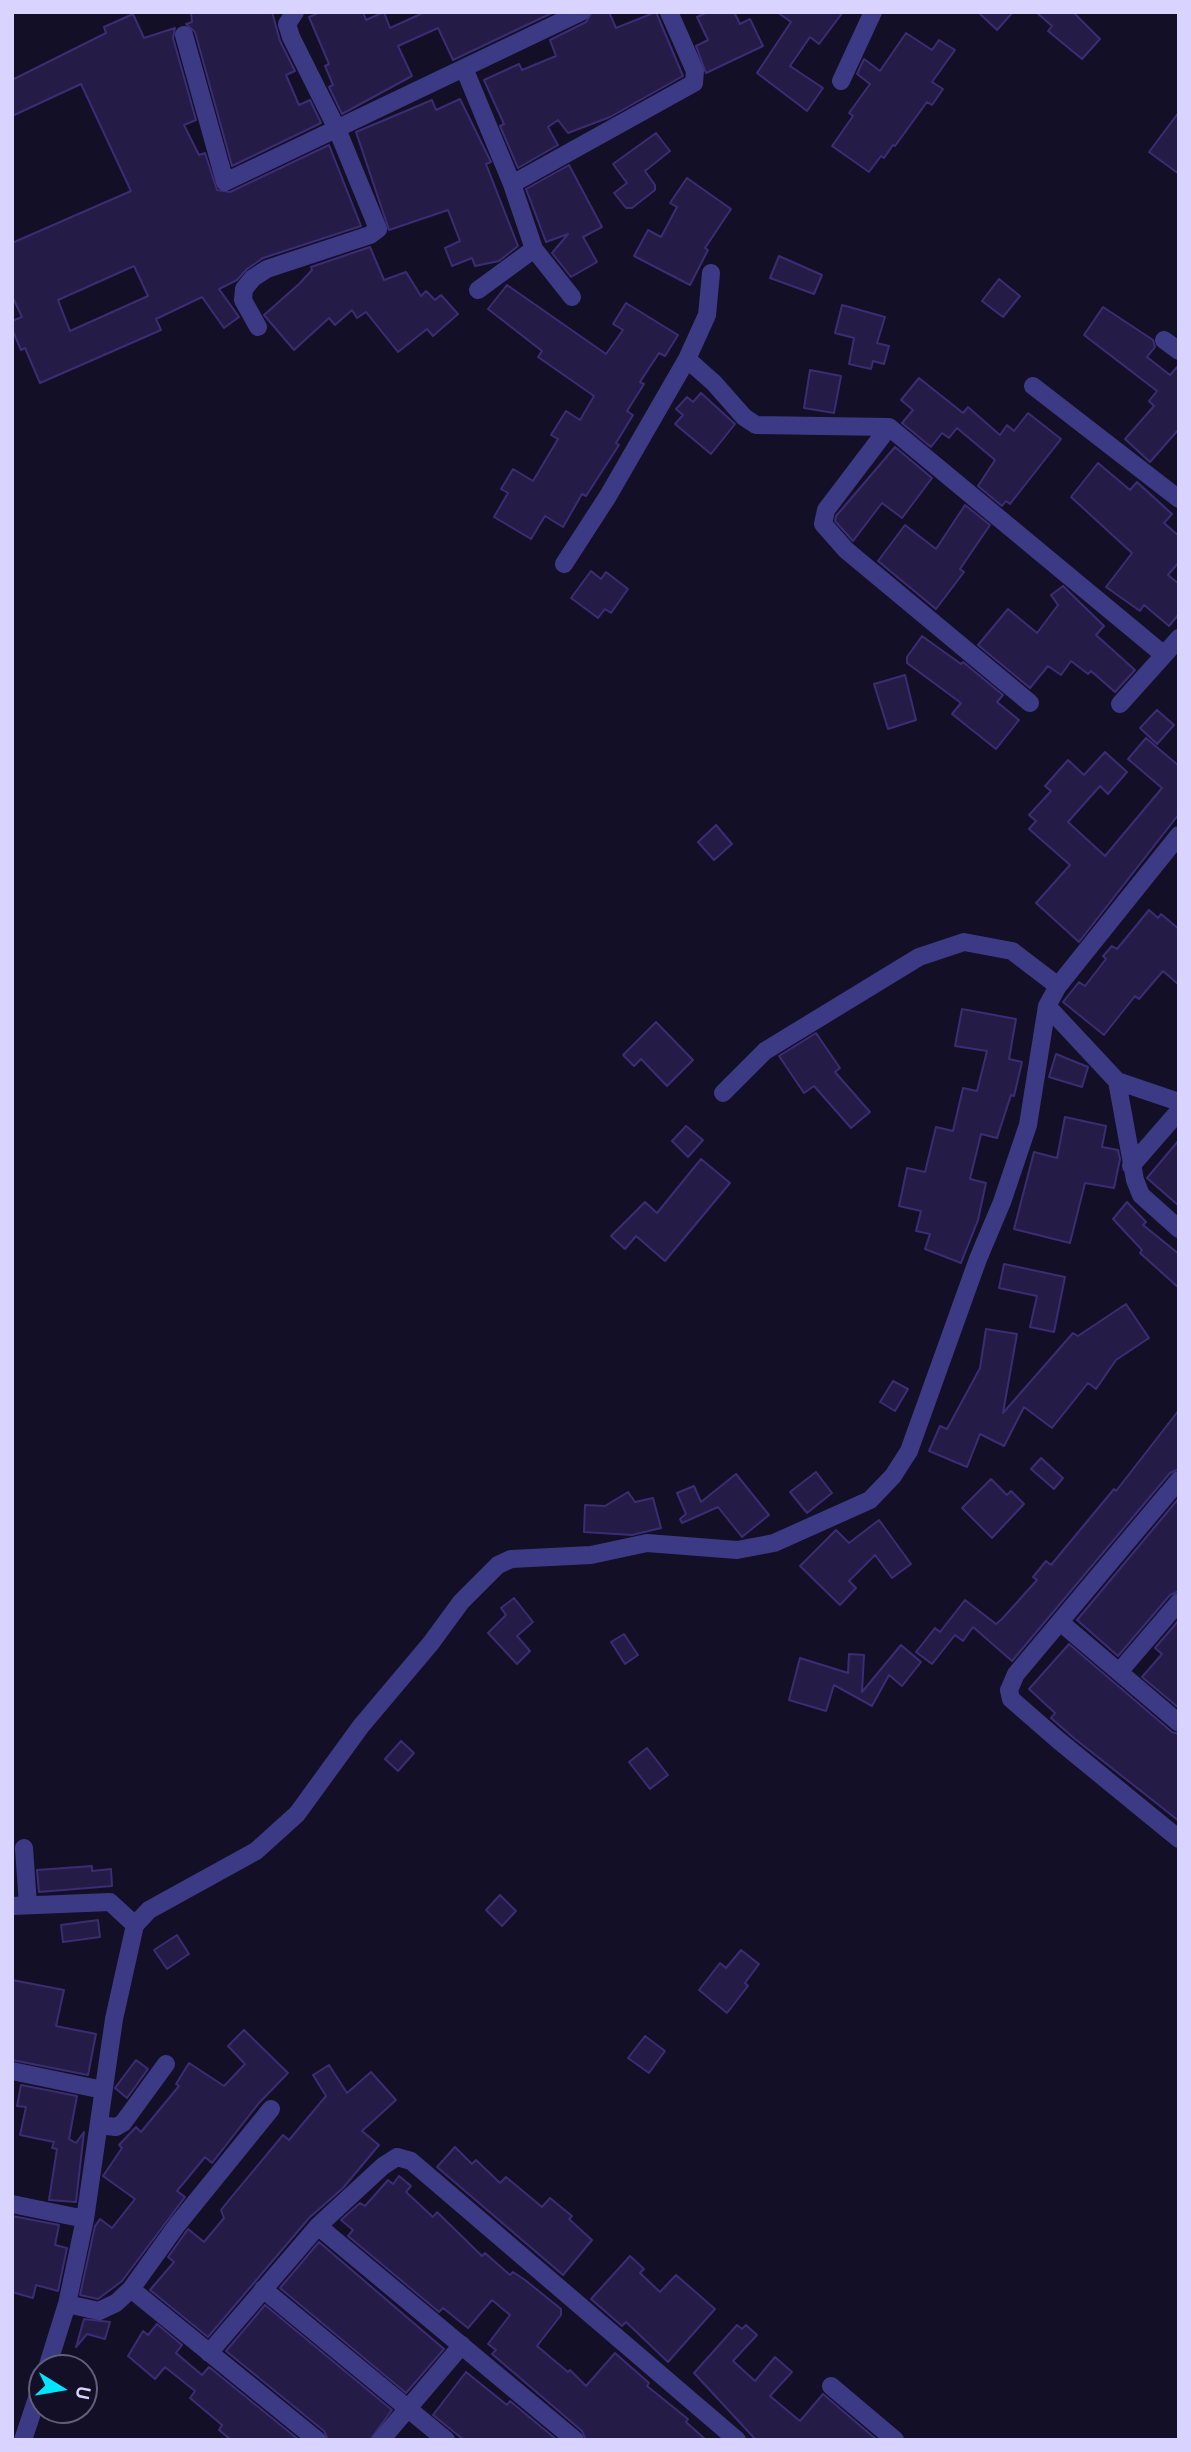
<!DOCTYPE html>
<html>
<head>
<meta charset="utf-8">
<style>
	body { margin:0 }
	#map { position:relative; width:1191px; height:2452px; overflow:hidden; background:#130f26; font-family:Overpass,sans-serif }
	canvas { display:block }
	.frame { position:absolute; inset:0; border:14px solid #d9d4ff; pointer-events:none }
	.north { position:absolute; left:28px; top:2354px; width:70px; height:70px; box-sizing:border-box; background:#130f26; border:2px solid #625e7d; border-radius:50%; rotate:101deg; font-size:19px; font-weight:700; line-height:28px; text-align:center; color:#d9d4ff }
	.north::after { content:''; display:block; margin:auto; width:24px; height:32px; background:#00e5ff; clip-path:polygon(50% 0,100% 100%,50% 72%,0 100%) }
</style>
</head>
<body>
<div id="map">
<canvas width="1191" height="2452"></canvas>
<div class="frame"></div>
<div class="north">U</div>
</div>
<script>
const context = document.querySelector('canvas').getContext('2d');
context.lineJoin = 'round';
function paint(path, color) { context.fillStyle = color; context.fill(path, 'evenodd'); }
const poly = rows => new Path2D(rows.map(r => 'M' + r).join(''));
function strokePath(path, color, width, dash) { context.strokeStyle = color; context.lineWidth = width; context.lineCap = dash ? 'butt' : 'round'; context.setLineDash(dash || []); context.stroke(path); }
const building = poly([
	[191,12,272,12,280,41,295,71,286,75,299,105,310,100,321,123,232,166,195,32,186,24,192,22,191,12],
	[321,12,363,12,366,20,384,12,390,28,425,12,554,12,453,60,438,28,398,46,412,76,342,114,329,87,333,85,325,66,329,64,309,17,321,12],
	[592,12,609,12,616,28,656,12,683,76,610,117,568,133,558,120,548,127,558,145,518,168,500,126,504,124,484,80,519,64,522,70,556,56,550,40,586,22,592,12],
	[708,12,734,12,740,24,750,19,763,46,706,73,696,46,708,40,697,17,708,12],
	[777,12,843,12,819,44,810,37,790,66,823,88,807,111,757,73,791,22,777,12],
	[978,12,1013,12,997,30,978,12],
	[1036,12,1073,12,1100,39,1082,59,1048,31,1052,26,1036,12],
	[133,14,144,38,175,28,173,38,196,120,184,125,199,155,205,153,217,190,230,192,329,145,361,226,263,258,247,269,237,280,219,289,239,317,224,328,202,297,156,319,161,330,40,383,25,348,21,350,12,329,12,321,22,317,12,296,12,243,131,191,81,84,12,116,12,80,106,33,104,27,133,14],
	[134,266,148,296,70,331,58,300,134,266],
	[906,33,932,50,939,40,955,50,932,82,943,89,932,105,927,102,895,146,893,145,884,158,881,156,869,172,832,146,853,116,849,113,870,84,857,74,864,59,880,71,906,33],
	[460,99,491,162,486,164,518,246,499,261,475,266,472,258,452,266,445,248,460,241,448,210,389,230,356,132,432,100,436,110,460,99],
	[1179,112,1179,174,1149,152,1179,112],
	[656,133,670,151,645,171,655,185,655,190,632,208,626,208,614,193,627,183,613,164,656,133],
	[569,165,602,227,583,237,597,262,571,277,552,253,568,234,546,242,526,189,569,165],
	[687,178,731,209,705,248,708,250,690,285,634,256,648,230,661,237,677,207,670,203,687,178],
	[370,247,384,280,406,272,421,296,426,291,435,300,441,295,458,314,433,336,427,329,398,352,366,312,357,318,352,310,335,325,329,318,294,350,264,315,299,284,312,270,311,267,370,247],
	[779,256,822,275,814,294,770,278,779,256],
	[999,279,1020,296,1003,317,982,301,999,279],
	[507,285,606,354,623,330,613,324,626,303,678,335,665,356,659,353,640,382,644,384,627,411,633,415,616,443,619,445,586,496,582,494,563,527,545,516,531,539,494,517,508,493,501,489,513,469,533,481,558,439,551,435,566,411,580,420,594,396,538,357,542,351,488,309,507,285],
	[842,305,885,317,877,343,889,346,884,364,873,361,871,369,849,364,854,338,835,333,842,305],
	[1103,307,1153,340,1155,347,1147,357,1170,375,1179,365,1179,429,1150,462,1125,439,1154,406,1149,401,1157,391,1084,335,1103,307],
	[810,370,841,376,834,413,804,408,810,370],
	[919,378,963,413,968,407,1000,435,1007,425,1014,431,1028,413,1061,439,1010,504,1006,501,1002,506,978,486,995,460,957,428,949,438,942,433,931,447,902,423,913,410,901,400,919,378],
	[701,393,735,424,711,454,675,424,683,415,676,409,687,397,693,402,701,393],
	[895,447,932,478,902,518,882,503,853,541,835,521,836,516,895,447],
	[1098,463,1130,490,1137,482,1172,514,1164,523,1179,536,1179,562,1168,575,1179,584,1179,614,1169,626,1144,605,1140,611,1106,587,1132,553,1071,497,1098,463],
	[965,505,990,525,960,569,964,572,936,609,878,561,905,525,936,549,965,505],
	[591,571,601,579,606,572,628,589,611,613,605,609,598,618,571,598,591,571],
	[1063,586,1104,626,1096,635,1135,670,1115,692,1091,671,1088,674,1071,661,1061,675,1048,666,1030,688,978,645,1008,609,1037,633,1058,605,1051,595,1063,586],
	[922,636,961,664,963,662,1003,695,997,702,1019,720,996,749,952,714,961,703,907,663,907,657,922,636],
	[905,675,916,720,888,729,874,684,905,675],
	[1157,710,1174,725,1157,744,1140,728,1157,710],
	[1146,738,1179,766,1179,814,1079,942,1036,903,1070,865,1029,829,1036,821,1029,815,1051,791,1045,786,1068,760,1084,775,1105,752,1127,772,1108,794,1100,786,1068,822,1105,856,1162,788,1128,759,1146,738],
	[716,825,732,844,714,860,698,842,716,825],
	[1149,910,1158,918,1161,914,1179,929,1179,985,1163,971,1139,999,1135,996,1104,1035,1063,1002,1079,982,1085,986,1106,959,1103,956,1112,946,1117,949,1149,910],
	[962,1009,1016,1019,1009,1059,1022,1062,1014,1096,1011,1095,997,1138,981,1134,970,1179,986,1183,978,1220,961,1263,925,1249,930,1234,916,1231,921,1211,899,1206,907,1168,925,1172,936,1127,953,1131,963,1088,977,1091,987,1051,955,1046,962,1009],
	[656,1022,693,1060,667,1086,641,1059,634,1066,623,1055,656,1022],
	[816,1033,840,1068,835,1072,870,1112,851,1128,814,1086,804,1093,779,1056,816,1033],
	[1056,1054,1088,1067,1082,1087,1049,1077,1056,1054],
	[1065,1117,1106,1126,1102,1147,1118,1150,1120,1159,1114,1188,1085,1183,1070,1243,1014,1229,1034,1152,1057,1158,1065,1117],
	[686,1126,703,1140,688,1157,672,1141,686,1126],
	[1179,1140,1179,1206,1147,1178,1179,1140],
	[701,1159,730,1183,665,1261,636,1236,625,1249,611,1236,645,1202,657,1213,701,1159],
	[1127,1202,1146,1222,1143,1225,1179,1254,1179,1288,1140,1253,1142,1250,1113,1219,1127,1202],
	[1004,1264,1065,1277,1054,1332,1030,1327,1037,1296,999,1288,1004,1264],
	[1126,1304,1149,1338,1116,1360,1096,1389,1088,1383,1052,1428,1024,1407,1004,1446,980,1434,967,1467,929,1451,940,1426,947,1429,980,1368,986,1329,1017,1334,1003,1413,1073,1333,1078,1336,1126,1304],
	[893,1381,908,1389,895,1411,880,1402,893,1381],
	[1179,1410,1179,1469,1170,1473,1012,1661,973,1627,963,1641,955,1635,932,1664,916,1652,935,1628,940,1632,965,1600,996,1624,1002,1619,1037,1580,1033,1577,1046,1561,1051,1565,1114,1489,1116,1491,1179,1410],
	[1041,1458,1063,1478,1054,1489,1031,1469,1041,1458],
	[816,1472,832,1493,807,1513,790,1492,816,1472],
	[736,1474,769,1515,742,1537,718,1507,682,1523,680,1519,686,1514,677,1493,694,1486,701,1502,736,1474],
	[991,1479,1007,1495,1011,1491,1024,1504,992,1538,962,1508,991,1479],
	[628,1492,635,1502,653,1498,661,1528,632,1535,584,1532,585,1505,605,1506,628,1492],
	[1179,1498,1179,1591,1170,1595,1118,1656,1077,1620,1179,1498],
	[879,1520,911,1564,892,1578,875,1555,849,1581,856,1588,840,1605,800,1566,836,1530,849,1543,879,1520],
	[514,1598,533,1622,517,1636,530,1651,517,1664,488,1633,506,1615,501,1608,514,1598],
	[1179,1620,1179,1708,1142,1677,1162,1654,1155,1648,1179,1620],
	[624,1634,638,1655,625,1664,611,1642,624,1634],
	[1069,1644,1172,1732,1179,1734,1179,1821,1075,1739,1051,1718,1055,1713,1029,1689,1069,1644],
	[901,1645,921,1662,902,1686,889,1675,872,1706,834,1685,826,1711,789,1700,800,1658,848,1673,849,1654,864,1655,862,1692,901,1645],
	[401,1741,414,1753,398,1771,385,1759,401,1741],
	[647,1748,668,1775,650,1789,629,1762,647,1748],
	[92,1866,92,1871,111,1869,112,1886,39,1892,37,1870,92,1866],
	[500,1895,516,1911,502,1926,486,1910,500,1895],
	[98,1920,100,1937,63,1942,61,1925,98,1920],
	[177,1935,189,1954,167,1969,154,1950,177,1935],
	[741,1950,759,1964,745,1983,748,1986,727,2013,699,1990,720,1963,726,1968,741,1950],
	[12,1980,64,1990,56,2026,96,2034,88,2075,12,2060,12,1980],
	[244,2030,288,2073,259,2103,212,2163,205,2157,177,2191,185,2197,122,2281,98,2299,80,2295,95,2226,100,2219,112,2228,135,2199,103,2176,122,2148,119,2145,136,2127,141,2132,179,2086,176,2084,189,2063,224,2086,245,2064,228,2046,244,2030],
	[645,2036,665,2051,649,2073,628,2058,645,2036],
	[136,2060,148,2069,127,2098,115,2088,136,2060],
	[329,2065,347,2093,371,2072,396,2100,362,2131,379,2145,343,2188,309,2218,208,2337,150,2290,174,2262,168,2257,188,2229,204,2242,224,2218,221,2210,229,2200,283,2135,289,2140,326,2096,313,2075,329,2065],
	[21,2085,77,2096,69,2139,76,2143,84,2132,76,2202,49,2200,57,2149,52,2148,54,2142,20,2135,26,2107,17,2106,21,2085],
	[455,2147,472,2164,476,2160,500,2183,506,2177,542,2207,550,2198,572,2216,569,2219,592,2240,563,2275,437,2167,455,2147],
	[399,2176,411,2186,406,2192,433,2217,437,2212,482,2256,485,2253,510,2275,513,2272,525,2280,561,2309,561,2315,537,2346,568,2372,570,2370,586,2386,615,2353,649,2383,647,2386,688,2419,686,2422,706,2440,586,2440,582,2431,492,2354,496,2350,488,2344,510,2315,492,2300,468,2328,443,2308,439,2312,348,2236,353,2230,341,2220,360,2203,365,2206,388,2180,393,2184,399,2176],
	[12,2216,59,2225,55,2245,67,2248,58,2291,36,2285,33,2298,12,2292,12,2216],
	[319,2242,444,2349,406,2393,280,2288,319,2242],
	[630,2256,644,2269,640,2273,660,2292,676,2275,715,2309,668,2362,626,2322,622,2326,591,2299,630,2256],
	[265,2305,392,2410,370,2440,328,2440,324,2431,226,2351,265,2305],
	[84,2319,110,2322,105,2339,87,2334,76,2347,84,2319],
	[157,2324,182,2345,176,2353,202,2375,209,2367,299,2440,231,2440,219,2430,222,2425,190,2398,195,2391,165,2367,155,2379,128,2356,143,2331,148,2335,157,2324],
	[737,2325,742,2329,746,2325,757,2335,733,2361,755,2381,775,2357,792,2372,770,2396,800,2421,823,2394,877,2440,756,2440,694,2373,737,2325],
	[466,2372,507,2405,510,2401,557,2440,464,2440,433,2415,466,2372]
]);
const minor = poly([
	[184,35,225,182,581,12],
	[464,68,512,184,534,249,572,297],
	[841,81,873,12],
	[512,184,694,83,695,71,669,12],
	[478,290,534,249],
	[258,327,243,300,244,289,253,278,267,269,370,235,378,229,337,129,291,37,287,24,295,12],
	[1164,340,1179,351],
	[687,359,707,315,711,273],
	[1033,386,1179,499],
	[889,427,826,510,823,524,846,550,1030,703],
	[564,564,608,496,687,359,714,383,744,417,756,425,889,427,1164,655,1179,638],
	[1120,704,1164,655],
	[1047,1006,1117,1081,1135,1180,1141,1195,1179,1229],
	[1117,1081,1179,1102],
	[723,1093,765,1051,919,957,964,942,1012,951,1058,986],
	[1131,1166,1179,1111],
	[1179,1480,1016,1674,1009,1690,1011,1699,1058,1740,1179,1839],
	[1179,1602,1119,1672,1179,1723],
	[1060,1622,1119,1672],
	[24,1848,28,1905],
	[12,1906,110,1902,135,1925],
	[12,2071,103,2090],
	[99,2125,116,2127,123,2123,166,2064],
	[12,2204,85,2219],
	[318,2226,575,2440],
	[131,2289,177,2225,271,2109],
	[263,2289,446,2440],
	[67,2304,99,2311,116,2303,131,2289,317,2440],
	[209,2353,318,2226,383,2166,397,2157,411,2161,737,2440],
	[47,2368,67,2304,85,2219,114,2019,135,1925,149,1910,256,1851,297,1814,361,1726,431,1643,461,1602,498,1565,511,1559,591,1555,647,1543,737,1550,774,1543,870,1500,893,1476,909,1451,978,1259,1002,1202,1028,1125,1047,1006,1058,986,1179,835],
	[831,2386,895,2440],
	[23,2440,42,2383],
	[381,2440,462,2345]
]);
paint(building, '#241b47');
strokePath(building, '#3b2d73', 2);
strokePath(minor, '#3d3a85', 18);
</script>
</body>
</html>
